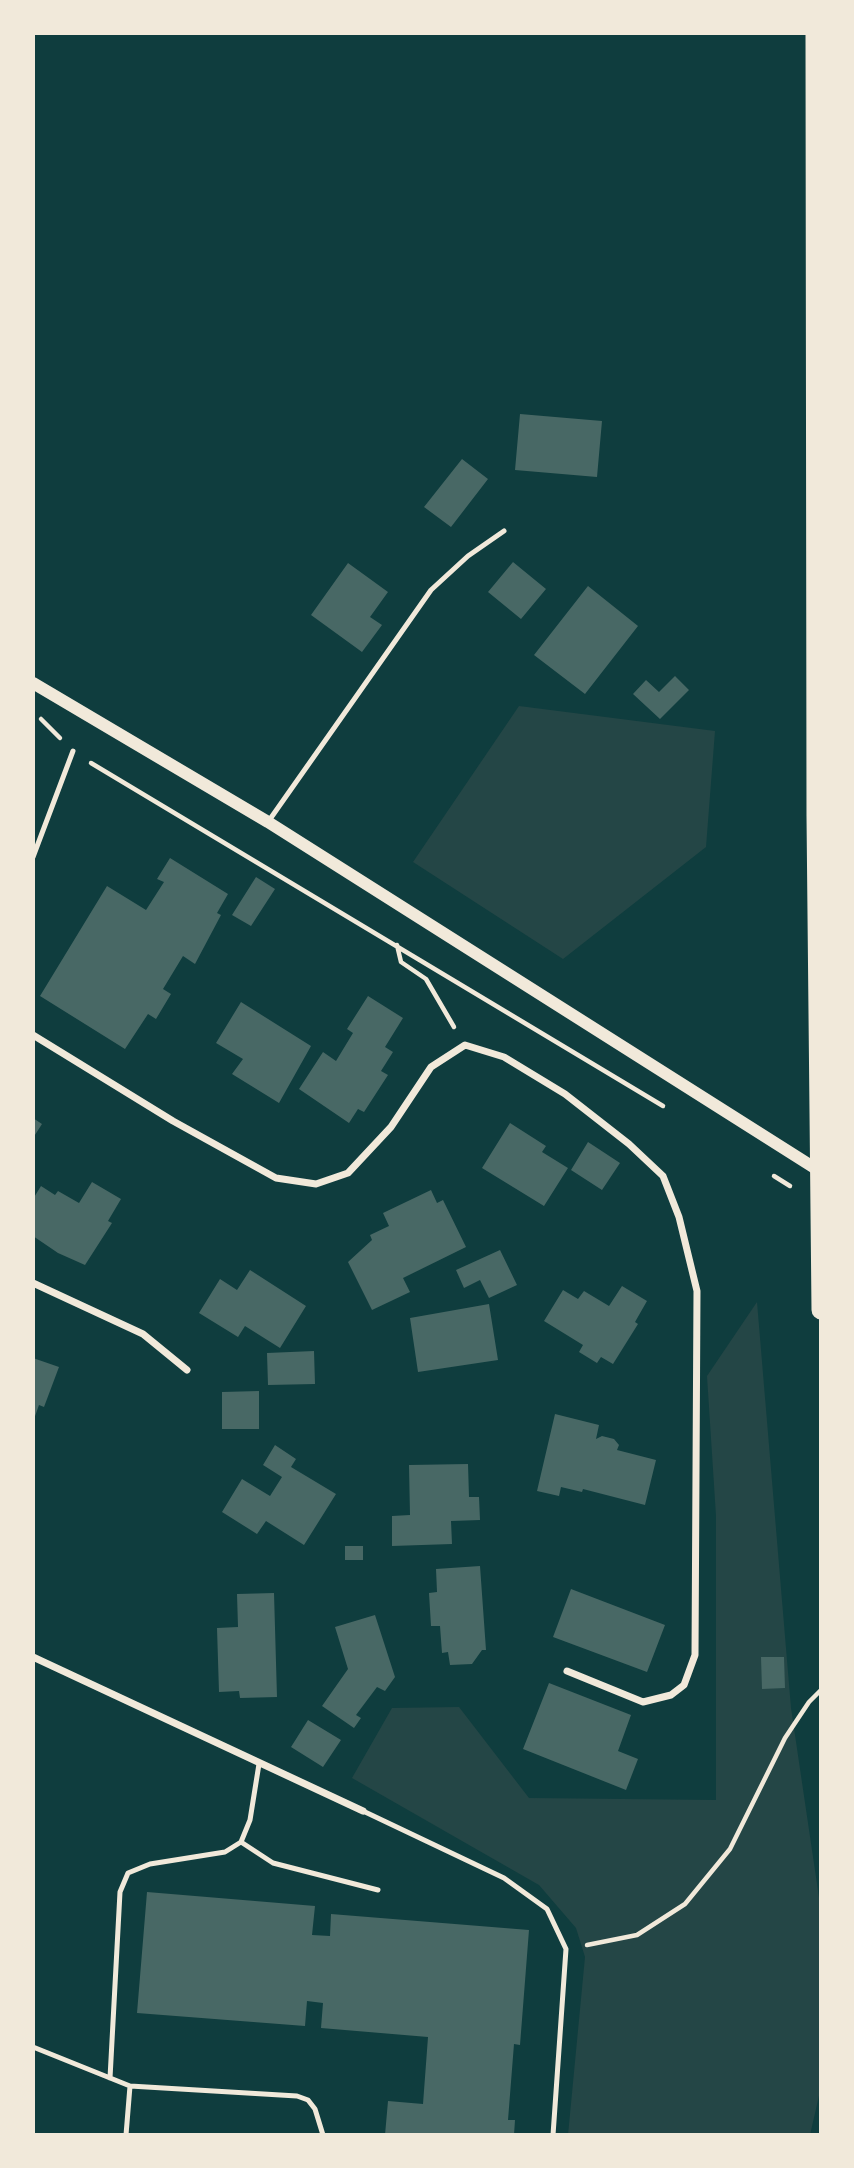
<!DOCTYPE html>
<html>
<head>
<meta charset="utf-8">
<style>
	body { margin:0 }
	#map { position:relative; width:854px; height:2168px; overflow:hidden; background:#0f3d3e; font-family:Literata,serif }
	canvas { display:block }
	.frame { position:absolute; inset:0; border:35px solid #f1e9da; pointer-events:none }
</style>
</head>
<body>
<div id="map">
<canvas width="854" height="2168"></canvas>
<div class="frame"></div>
</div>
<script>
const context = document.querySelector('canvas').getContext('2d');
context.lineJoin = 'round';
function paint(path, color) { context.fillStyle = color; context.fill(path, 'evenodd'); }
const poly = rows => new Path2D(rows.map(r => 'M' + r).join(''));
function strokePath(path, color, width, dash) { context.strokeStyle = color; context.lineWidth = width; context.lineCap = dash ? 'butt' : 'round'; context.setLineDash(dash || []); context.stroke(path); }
const green = poly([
	[519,706,715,731,706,847,563,959,413,862],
	[757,1302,791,1708,821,1911,821,2087,810,2135,568,2135,585,1957,576,1928,539,1885,352,1778,392,1708,459,1707,529,1798,716,1800,716,1516,707,1376]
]);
const building = poly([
	[520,414,602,421,597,477,515,470],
	[462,459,488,479,451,527,424,507],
	[513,562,546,589,521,619,488,592],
	[348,563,388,592,370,617,382,625,362,652,311,615],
	[588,586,638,626,585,694,534,655],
	[675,676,689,690,660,719,633,694,646,680,659,692],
	[170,858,228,894,217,913,221,915,195,964,183,956,163,989,171,994,156,1019,148,1014,125,1049,40,996,107,886,146,910,164,882,157,879],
	[256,877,275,889,251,926,232,915],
	[368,996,403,1018,385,1047,393,1052,381,1071,388,1075,364,1112,358,1109,349,1123,299,1089,323,1052,336,1061,353,1033,347,1029],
	[241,1002,311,1046,279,1103,232,1074,243,1059,216,1043],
	[33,1118,42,1124,33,1138],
	[510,1123,546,1146,542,1152,568,1168,544,1206,482,1168],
	[588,1142,620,1163,602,1190,571,1170],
	[92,1182,121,1199,108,1221,112,1223,85,1265,58,1253,33,1236,33,1199,41,1186,55,1195,58,1191,79,1203],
	[431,1190,437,1203,443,1200,466,1247,403,1278,410,1292,372,1310,348,1262,372,1240,370,1235,389,1226,383,1213],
	[500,1250,517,1285,489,1298,480,1280,464,1288,456,1270],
	[250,1270,306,1306,280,1348,245,1326,238,1337,199,1313,220,1279,237,1290],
	[622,1286,647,1301,635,1322,638,1324,613,1364,601,1357,597,1363,579,1352,583,1345,544,1321,563,1290,578,1299,584,1291,609,1306],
	[489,1304,498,1360,418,1372,410,1318],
	[314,1351,315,1384,268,1385,267,1353],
	[33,1358,59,1367,44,1407,39,1405,34,1419],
	[259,1391,259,1429,222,1429,222,1392],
	[555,1414,599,1425,596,1439,602,1436,614,1439,619,1445,617,1450,656,1460,645,1505,583,1489,582,1492,561,1487,559,1496,537,1491],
	[275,1445,296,1459,291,1467,336,1494,304,1545,266,1521,257,1534,222,1512,242,1479,270,1496,282,1477,263,1465],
	[468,1464,469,1497,479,1497,480,1520,451,1521,452,1544,392,1546,392,1516,410,1515,409,1465],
	[345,1546,363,1546,363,1560,345,1560],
	[480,1566,486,1650,482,1650,472,1664,450,1665,448,1652,442,1653,440,1626,431,1626,429,1593,437,1592,436,1569],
	[571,1589,665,1625,647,1672,553,1637],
	[274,1593,277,1697,240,1698,239,1691,219,1692,217,1628,238,1627,237,1594],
	[375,1615,395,1677,385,1691,377,1687,356,1715,361,1718,354,1728,322,1706,348,1669,335,1627],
	[761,1657,784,1657,785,1688,762,1689],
	[549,1683,631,1715,618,1751,638,1759,626,1790,523,1749],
	[308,1720,341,1740,323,1767,291,1747],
	[147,1892,315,1906,312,1935,330,1936,331,1914,529,1930,520,2045,514,2044,508,2120,515,2120,514,2135,385,2135,388,2101,423,2104,428,2037,321,2028,323,2003,307,2001,305,2026,137,2013]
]);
const path = poly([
	[41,719,60,738],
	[91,763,663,1106],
	[397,945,401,962,426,979,454,1027],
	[774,1176,790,1186],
	[587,1945,637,1935,685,1904,730,1849,785,1738,809,1702,821,1690]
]);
const service = poly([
	[268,822,431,590,468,556,504,531],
	[33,857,73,751],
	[363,1811,504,1878,547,1909,566,1949,553,2135],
	[241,1842,273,1863,378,1890],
	[33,2047,130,2086,297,2096,308,2100,315,2109,323,2135],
	[110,2078,120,1892,128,1873,150,1864,225,1852,241,1842,250,1820,259,1764],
	[126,2135,130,2086]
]);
const minor = poly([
	[33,1035,173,1121,276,1178,316,1184,348,1173,391,1127,431,1067,465,1045,504,1057,565,1094,629,1144,663,1176,679,1217,697,1291,695,1655,684,1685,671,1695,643,1702,567,1671],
	[33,1283,143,1334,187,1370],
	[33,1657,363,1811]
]);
const tertiary = poly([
	[33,683,268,822,821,1172]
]);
const trunk = poly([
	[815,33,816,816,821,1310]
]);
paint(green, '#244646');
paint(building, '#486865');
strokePath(path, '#f1e9da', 4.5);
strokePath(service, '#f1e9da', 5);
strokePath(minor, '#f1e9da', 7);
strokePath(tertiary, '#f1e9da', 12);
strokePath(trunk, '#f1e9da', 19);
</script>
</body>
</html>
